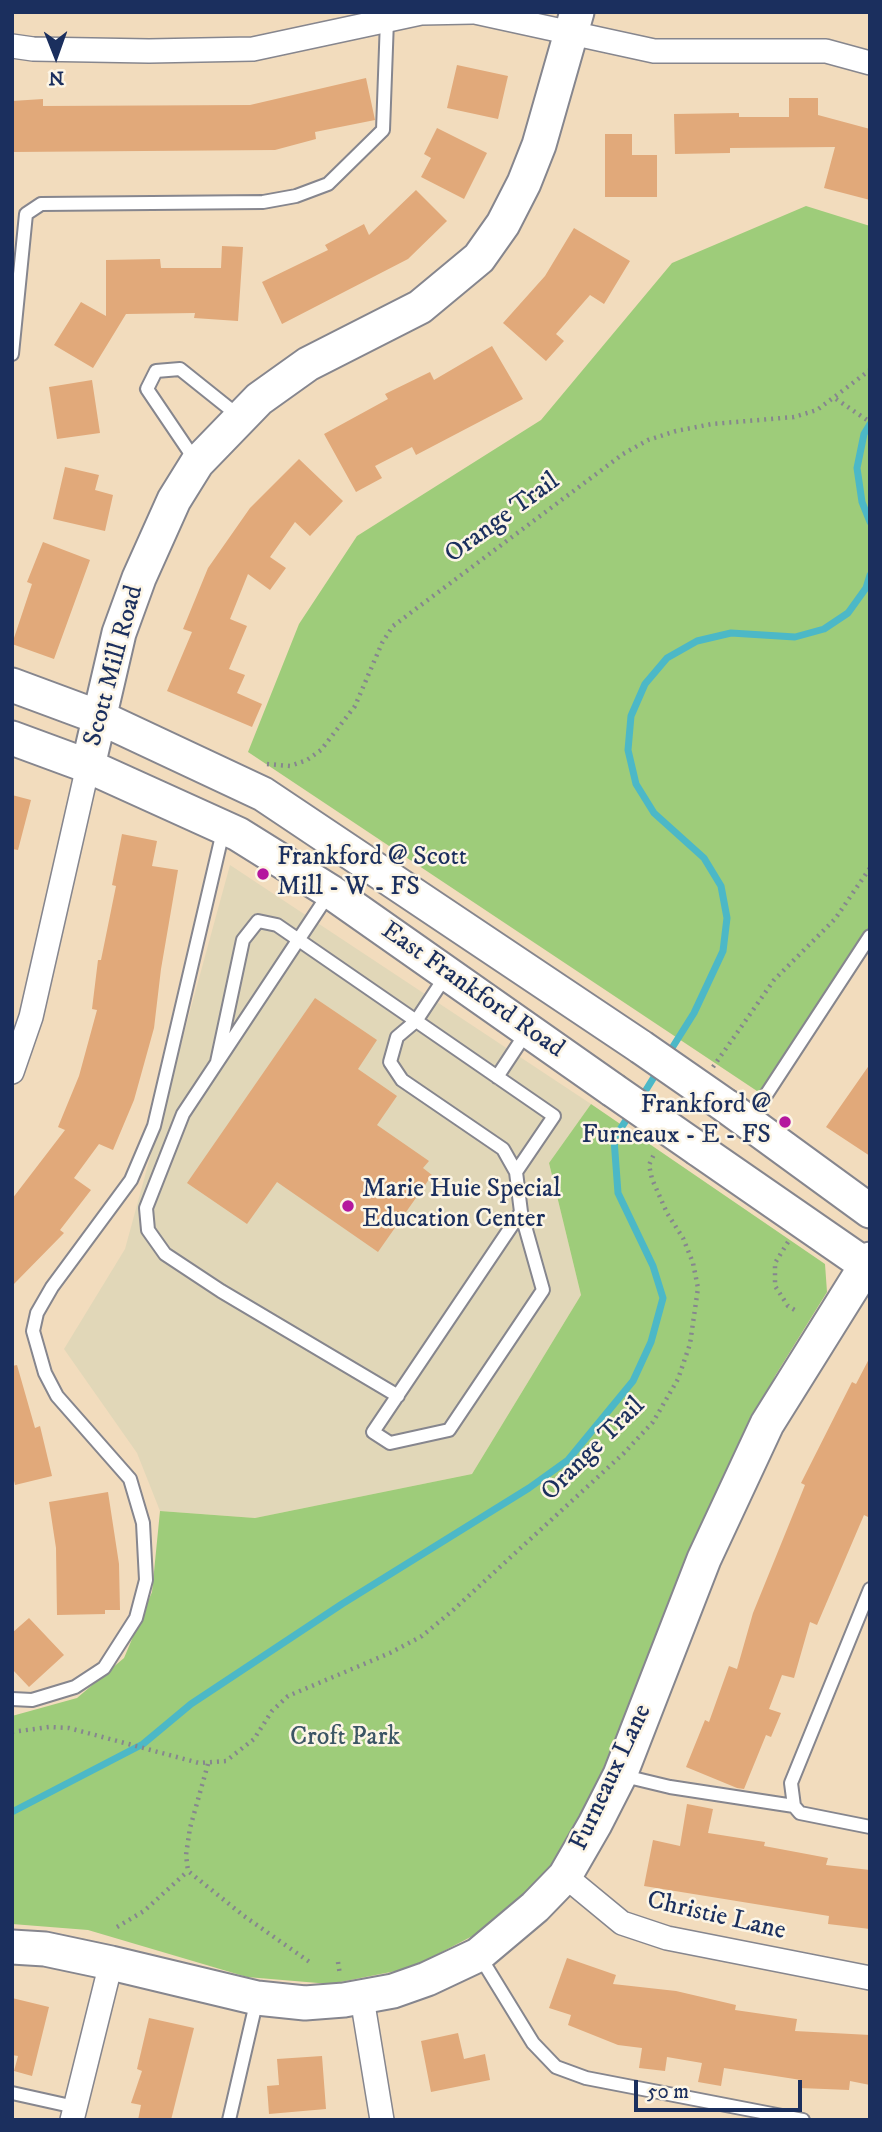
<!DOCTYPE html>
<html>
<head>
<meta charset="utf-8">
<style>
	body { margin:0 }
	#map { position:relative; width:882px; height:2132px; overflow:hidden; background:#f2dcbd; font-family:"IM FELL DW Pica",serif }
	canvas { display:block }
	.frame { position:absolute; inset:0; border:14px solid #1b2f5e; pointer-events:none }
	.north { position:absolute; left:21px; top:21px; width:70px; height:70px; -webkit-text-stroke:5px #fcf5e5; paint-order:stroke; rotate:179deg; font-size:19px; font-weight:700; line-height:28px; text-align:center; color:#1b2f5e }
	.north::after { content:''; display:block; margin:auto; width:24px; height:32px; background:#1b2f5e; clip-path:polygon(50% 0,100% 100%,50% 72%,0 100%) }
	.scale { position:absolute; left:634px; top:2080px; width:168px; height:32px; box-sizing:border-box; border:4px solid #1b2f5e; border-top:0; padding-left:9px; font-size:21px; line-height:24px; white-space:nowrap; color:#1b2f5e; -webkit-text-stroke:5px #fcf5e5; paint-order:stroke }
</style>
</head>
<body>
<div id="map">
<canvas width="882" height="2132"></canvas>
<div class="frame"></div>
<div class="north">N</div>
<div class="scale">50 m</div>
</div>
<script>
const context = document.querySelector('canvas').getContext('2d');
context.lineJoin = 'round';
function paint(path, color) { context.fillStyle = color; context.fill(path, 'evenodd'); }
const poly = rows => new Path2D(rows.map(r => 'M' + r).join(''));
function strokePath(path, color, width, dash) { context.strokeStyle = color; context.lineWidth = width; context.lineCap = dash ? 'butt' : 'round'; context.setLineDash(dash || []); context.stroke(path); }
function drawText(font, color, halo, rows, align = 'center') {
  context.font = font + ' "IM FELL DW Pica",serif'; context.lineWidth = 5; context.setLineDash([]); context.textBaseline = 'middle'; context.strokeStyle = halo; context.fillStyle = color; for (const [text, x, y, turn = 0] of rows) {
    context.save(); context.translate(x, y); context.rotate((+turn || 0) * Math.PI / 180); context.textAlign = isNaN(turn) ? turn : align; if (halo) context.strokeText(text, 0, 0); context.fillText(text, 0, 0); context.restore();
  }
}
const built = poly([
	[230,865,591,1104,549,1163,581,1295,472,1474,255,1518,160,1511,137,1453,64,1349,125,1249]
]);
const green = poly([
	[806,206,870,226,870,930,760,1093,248,752,299,624,357,536,541,420,672,263],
	[591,1104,825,1264,827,1292,775,1376,578,1826,545,1875,484,1930,411,1968,330,1984,247,1977,88,1930,12,1924,12,1716,77,1698,124,1658,152,1592,160,1511,255,1518,472,1474,581,1295,549,1163]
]);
const stream = poly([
	[870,424,864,434,857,468,862,502,870,522],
	[667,1056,694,1013,723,951,727,918,721,886,704,858,654,813,636,784,628,750,631,716,645,684,667,658,697,641,731,633,795,637,824,629,848,613,866,588,870,575],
	[641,1098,659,1069],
	[12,1812,143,1744,191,1704,342,1604,529,1488,568,1460,633,1381,651,1342,663,1298,653,1266,618,1193,614,1139,630,1114]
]);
const building = poly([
	[457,65,508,76,498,119,447,108],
	[366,78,375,120,315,132,316,139,275,150,12,152,12,101,43,99,43,106,250,105],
	[789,98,818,98,818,115,870,129,870,200,824,188,835,147,730,148,730,153,675,154,674,114,739,113,739,117,789,117],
	[437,128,487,153,464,199,421,177,431,158,424,154],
	[605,134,632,134,632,155,657,155,657,197,605,197],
	[416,190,447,221,408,259,282,324,262,282,328,250,325,245,364,224,369,235],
	[574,228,630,261,604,304,590,295,556,334,564,341,546,361,503,323,545,276],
	[222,246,243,247,238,321,194,318,195,313,126,314,93,368,54,345,81,302,106,316,106,260,160,259,161,268,221,268],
	[492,346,523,399,416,455,412,447,375,466,382,478,356,492,324,434,388,399,385,394,430,372,434,380],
	[92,380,100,433,57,439,49,387],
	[299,459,343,501,310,536,295,522,270,557,286,568,270,590,248,574,230,619,247,626,229,669,245,675,237,693,262,704,252,727,167,691,192,632,183,629,208,568,250,508],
	[65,467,99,475,95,490,113,495,105,531,53,519],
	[43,542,90,560,54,659,12,644,32,584,27,582],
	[12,795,31,800,18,850,12,849],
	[122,834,157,841,152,866,178,870,161,969,154,1028,134,1100,113,1150,99,1144,74,1178,91,1190,60,1230,64,1233,12,1286,12,1199,65,1130,58,1127,79,1076,97,1010,92,1009,98,960,101,960,116,886,112,885],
	[315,998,377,1040,358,1069,397,1096,377,1125,429,1161,423,1168,432,1175,378,1252,277,1182,247,1224,187,1183],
	[870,1064,870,1156,826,1127],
	[870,1357,870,1518,864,1515,817,1625,810,1622,794,1678,782,1675,769,1709,781,1713,771,1737,766,1735,744,1789,737,1788,686,1767,705,1720,709,1722,729,1666,737,1669,753,1613,805,1485,801,1483,852,1382,856,1384],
	[17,1365,35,1428,40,1426,52,1476,15,1485,12,1472,12,1366],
	[108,1492,119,1564,120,1610,105,1610,105,1614,57,1615,56,1548,49,1502],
	[29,1618,64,1655,29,1687,12,1669,12,1633],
	[687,1804,713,1809,708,1833,765,1842,764,1846,828,1858,826,1865,870,1870,870,1929,828,1924,829,1916,644,1886,653,1840,680,1846],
	[567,1958,616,1975,613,1984,676,1991,736,2005,735,2010,797,2019,795,2031,870,2035,870,2085,850,2081,849,2090,800,2088,801,2080,724,2068,721,2086,698,2082,702,2063,667,2057,665,2071,639,2068,642,2048,618,2045,568,2025,571,2015,549,2008],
	[12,1998,49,2007,32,2076,14,2071,18,2056,12,2055],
	[149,2018,194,2028,171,2120,138,2120,141,2105,131,2103,142,2071,137,2069],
	[458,2033,464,2059,485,2054,490,2080,431,2092,421,2041],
	[322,2056,326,2109,269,2114,267,2086,279,2085,277,2059]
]);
const path = poly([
	[836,399,870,422],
	[267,764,290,766,307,760,321,750,355,706,382,643,393,626,623,454,648,440,676,431,712,424,794,417,817,410,870,370],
	[713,1067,774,980,835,919,870,868],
	[788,1242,775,1263,775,1286,788,1306,798,1312],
	[12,1732,49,1727,69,1728,199,1763,226,1761,254,1739,272,1711,288,1696,390,1653,422,1636,451,1612,624,1453,653,1422,678,1379,690,1344,698,1288,693,1263,683,1238,667,1213,652,1179,649,1165,655,1152],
	[208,1764,190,1828,186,1855,188,1871,244,1916,311,1963],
	[117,1927,144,1911,188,1871],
	[338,1962,340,1975]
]);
const lane = poly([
	[12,354,26,214,41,204,263,202,296,196,328,184,383,130,387,20],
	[197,463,147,389,156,371,180,369,240,417],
	[330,892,183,1114,146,1208,148,1230,165,1254,221,1291,398,1396],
	[447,974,416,1021,397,1037,390,1062,402,1080,503,1149,516,1172],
	[217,1062,243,940,258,921,277,925,554,1116,516,1172,521,1212,543,1290,449,1430,390,1443,373,1432,521,1212],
	[497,1077,528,1030],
	[749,1121,870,936],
	[870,1589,791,1783,794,1806,800,1813,870,1827],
	[12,1699,32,1700,75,1687,104,1668,136,1618,146,1580,143,1523,130,1479,57,1396,45,1373,33,1331,37,1313,52,1287,131,1180,154,1126,224,827],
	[620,1775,670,1787,794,1806],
	[479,1955,533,2043,556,2067,586,2078,803,2120],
	[12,2093,75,2107],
	[229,2120,257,1999]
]);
const street = poly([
	[475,12,654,51,826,51,870,63],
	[12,46,33,49,149,51,253,49,421,13,473,12],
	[12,1072,31,1017,88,766],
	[565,1876,622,1923,667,1938,870,1978],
	[362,1998,382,2120],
	[72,2120,111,1963]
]);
const secondary = poly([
	[12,685,101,718,263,794,641,1047],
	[12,738,88,766,238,834,331,892,613,1090],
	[88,766,119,633,139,578,174,500,197,463,259,399,308,364,420,307,479,258,503,224,524,183,539,145,577,12],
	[726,1106,870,1211],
	[698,1149,870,1268],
	[12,1947,45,1949,111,1963,257,1998,305,2003,344,2000,393,1991,427,1979,478,1955,535,1907,565,1876,595,1824,620,1775,704,1559,767,1424,870,1259]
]);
const secondaryBridge = poly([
	[641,1047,726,1106],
	[613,1090,698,1149]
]);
const markers = [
	[263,874,7,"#b5179e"],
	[785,1122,7,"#b5179e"],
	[348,1206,7,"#b5179e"]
];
const streetNames = [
	["Orange Trail",503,519,-36],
	["Scott Mill Road",115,666,-75],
	["East Frankford Road",472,991,35],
	["Orange Trail",594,1450,-45],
	["Furneaux Lane",612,1778,-65],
	["Christie Lane",716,1917,13]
];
const poiNames = [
	["Frankford @ Scott",277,859],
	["Mill - W - FS",277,889],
	["Frankford @",771,1107,"right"],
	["Furneaux - E - FS",771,1137,"right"],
	["Marie Huie Special",362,1191],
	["Education Center",362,1221]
];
const parkNames = [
	["Croft Park",345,1739]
];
paint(built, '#e1d7b8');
paint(green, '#9ecc7a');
strokePath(stream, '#4cb8c7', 7);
paint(building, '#e1a97a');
strokePath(lane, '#86868e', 16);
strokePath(street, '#86868e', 26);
strokePath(secondary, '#86868e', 37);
strokePath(path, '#86868e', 4.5, [2, 5]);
strokePath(lane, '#fff', 12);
strokePath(street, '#fff', 23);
strokePath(secondary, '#fff', 33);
strokePath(secondaryBridge, '#86868e', 37, []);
strokePath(secondaryBridge, '#fff', 33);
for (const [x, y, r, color] of markers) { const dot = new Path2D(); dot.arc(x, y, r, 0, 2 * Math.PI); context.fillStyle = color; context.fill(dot); strokePath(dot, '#fcf5e5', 2.5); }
drawText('26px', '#1b2f5e', '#fcf5e5', streetNames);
drawText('26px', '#1b2f5e', '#fcf5e5', poiNames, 'left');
drawText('26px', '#3c5665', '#fcf5e5', parkNames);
</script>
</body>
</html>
